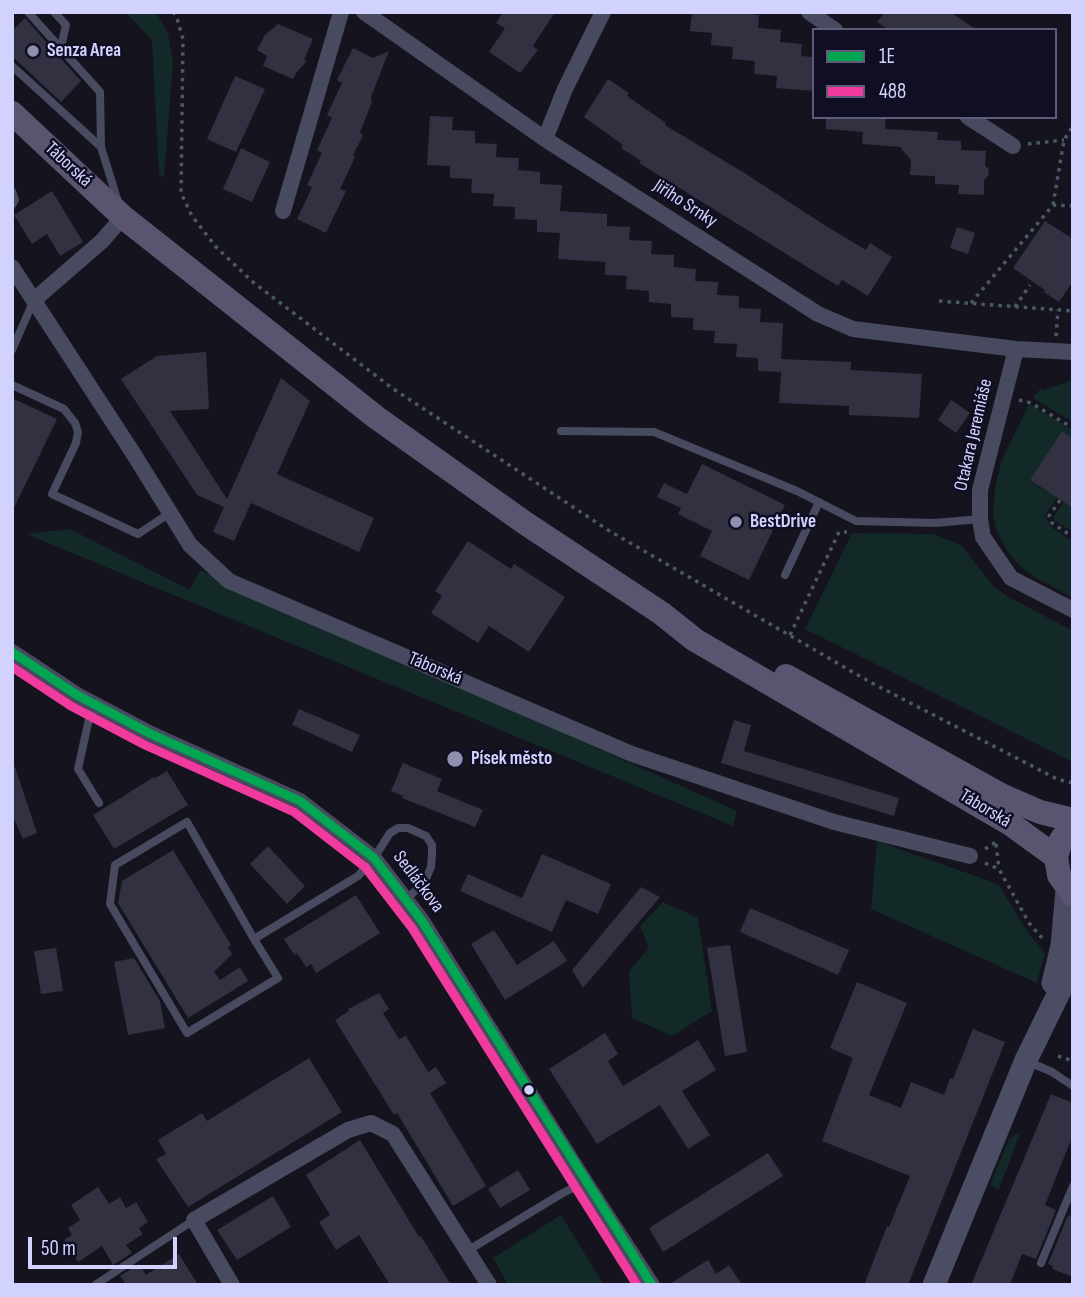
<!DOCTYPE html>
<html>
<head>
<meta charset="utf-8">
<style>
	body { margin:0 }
	#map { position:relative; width:1085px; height:1297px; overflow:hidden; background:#14131e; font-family:"Sofia Sans Condensed",sans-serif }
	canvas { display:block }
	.frame { position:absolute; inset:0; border:14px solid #d2d2fe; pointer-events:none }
	.legend { position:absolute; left:812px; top:28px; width:245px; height:91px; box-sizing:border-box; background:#100e23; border:2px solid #5e5c7b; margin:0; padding:9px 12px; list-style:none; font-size:21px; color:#d2d2fe }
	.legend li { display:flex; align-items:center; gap:14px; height:35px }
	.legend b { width:35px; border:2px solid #5e5c7b }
	.scale { position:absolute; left:28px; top:1237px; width:149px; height:32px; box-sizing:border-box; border:4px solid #d2d2fe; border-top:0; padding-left:9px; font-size:21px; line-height:24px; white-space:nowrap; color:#d2d2fe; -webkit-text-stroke:5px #100e23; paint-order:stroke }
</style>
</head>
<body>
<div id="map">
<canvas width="1085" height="1297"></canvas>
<div class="frame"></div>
<ul class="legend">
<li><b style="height:9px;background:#00a651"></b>1E</li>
<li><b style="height:9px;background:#f13a9d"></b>488</li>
</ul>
<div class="scale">50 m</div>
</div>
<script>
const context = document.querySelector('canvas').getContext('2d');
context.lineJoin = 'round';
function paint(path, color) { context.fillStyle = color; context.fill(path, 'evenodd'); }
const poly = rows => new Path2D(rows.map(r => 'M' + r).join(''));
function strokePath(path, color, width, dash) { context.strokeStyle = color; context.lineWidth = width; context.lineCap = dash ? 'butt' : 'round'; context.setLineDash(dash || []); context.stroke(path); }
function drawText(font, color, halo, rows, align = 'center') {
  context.font = font + ' "Sofia Sans Condensed",sans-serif'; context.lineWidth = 5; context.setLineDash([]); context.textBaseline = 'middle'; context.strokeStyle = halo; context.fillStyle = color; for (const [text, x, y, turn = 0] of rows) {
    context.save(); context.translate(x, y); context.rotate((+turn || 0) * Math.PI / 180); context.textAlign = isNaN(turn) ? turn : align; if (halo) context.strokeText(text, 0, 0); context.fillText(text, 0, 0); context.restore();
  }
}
const green = poly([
	[125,12,156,12,168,33,173,62,164,178,159,174,152,40],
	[1073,380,1073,422,1033,398,1041,388,1044,390],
	[1029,404,1073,430,1073,444,1062,432,1030,480,1047,492,1050,489,1059,495,1045,515,1050,526,1073,542,1073,598,1033,576,1021,567,1007,551,997,532,993,515,995,489,1001,462],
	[1065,500,1071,504,1070,506,1073,509,1073,532,1055,521,1053,517],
	[70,529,190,590,200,570,737,811,733,826,26,534],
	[852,533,933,534,961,545,994,587,1007,596,1073,631,1073,762,805,629],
	[877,841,998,884,1030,935,1045,953,1037,983,871,909],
	[663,902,698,918,712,1011,672,1036,632,1018,629,971,649,948,640,926],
	[1021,1131,999,1189,999,1190,992,1187,991,1182,1009,1139],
	[561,1215,604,1285,508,1285,493,1258]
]);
const building = poly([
	[503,12,555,12,533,46,538,50,520,73,489,52,505,28,496,23],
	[692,12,736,12,759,15,758,28,781,30,780,42,802,44,801,56,814,57,814,91,776,88,777,76,754,74,755,61,732,59,733,47,711,45,712,33,690,31],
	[885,12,950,12,977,30,889,30,877,22],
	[25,18,81,81,61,102,12,56,12,31],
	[278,24,313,39,304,60,307,61,296,73,293,79,263,66,267,56,257,50,265,35],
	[353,48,373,58,389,51,371,97,372,102,360,132,363,136,353,155,355,157,340,189,346,191,326,233,297,219,312,187,307,185,322,153,317,150,332,118,327,115,342,83,337,80],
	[235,76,265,89,236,152,207,139],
	[608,79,629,93,627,96,666,123,665,125,746,174,826,226,866,250,870,243,892,257,868,296,842,280,838,286,639,163,641,161,621,148,623,145,584,117],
	[430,116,453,117,452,130,475,131,475,143,497,144,496,157,519,158,518,170,540,172,540,184,562,185,560,211,607,214,607,226,630,227,629,240,652,241,651,254,674,255,674,267,696,269,695,281,718,282,717,295,739,296,739,308,761,309,760,322,783,323,781,359,851,362,851,370,922,374,919,418,849,415,849,406,779,403,781,372,758,371,758,358,736,357,737,344,714,343,715,331,693,330,693,318,671,317,671,304,649,302,649,291,626,289,627,276,605,275,605,262,558,259,560,233,537,232,537,220,515,219,515,207,493,206,494,194,471,193,472,179,450,178,450,166,427,165],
	[826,117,886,117,885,129,938,132,937,140,961,141,961,150,986,151,985,166,989,169,988,176,984,180,984,195,958,194,959,185,935,184,935,176,910,175,911,160,900,147,862,144,863,132,826,129],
	[241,148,270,162,252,202,223,189],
	[52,191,83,242,60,256,47,234,32,244,14,215],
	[1045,221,1073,239,1073,281,1059,302,1044,292,1045,290,1013,268],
	[957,227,975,233,968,254,950,248],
	[206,352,209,409,170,411,227,499,281,378,310,401,277,474,374,518,359,552,251,503,234,541,213,532,224,507,197,495,121,379,157,356],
	[12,398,57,419,12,512],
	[951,400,970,413,956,433,938,420],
	[1062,431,1073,439,1073,508,1030,480],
	[702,464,785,505,749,580,700,556,712,531,678,514,681,508,657,497,664,483,687,494],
	[468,541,511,569,514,564,565,597,529,652,489,626,478,643,431,613,442,596,435,591],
	[299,709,360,735,352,752,292,725],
	[734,720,751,725,744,751,899,798,894,816,721,763],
	[403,763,442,779,437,791,483,810,475,827,402,798,403,796,391,791],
	[12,767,15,767,37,833,23,839,12,815],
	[167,771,188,805,114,849,93,815,154,777,155,778],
	[268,846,305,886,287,904,250,864],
	[173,850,231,945,228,947,232,954,214,972,220,980,240,967,248,981,188,1018,118,903,122,881],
	[542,854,611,884,598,914,566,900,552,932,460,891,468,874,522,898],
	[641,887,660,897,583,988,572,970],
	[356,895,380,933,316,973,311,964,306,967,297,953,294,955,284,939],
	[750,908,849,950,838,975,740,932],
	[494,930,517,965,554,941,567,961,505,1000,471,944],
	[730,945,747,1052,725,1056,707,948],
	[56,948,63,991,41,994,34,951],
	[134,958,160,1001,165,1028,128,1035,114,962],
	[857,982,907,1003,869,1095,901,1108,911,1082,944,1095,950,1078,953,1079,973,1029,1005,1042,908,1285,864,1285,887,1226,889,1227,910,1176,822,1141,853,1058,830,1048],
	[379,993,389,1009,383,1013,399,1039,406,1036,428,1072,436,1067,446,1083,430,1093,486,1186,453,1206,397,1113,394,1115,335,1020,349,1011,348,1009],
	[605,1033,618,1054,608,1061,623,1086,698,1040,716,1070,682,1091,710,1135,688,1149,660,1105,597,1144,549,1069],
	[309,1058,342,1112,188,1207,156,1159,166,1154,158,1140,202,1113,207,1121],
	[1051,1094,1073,1103,1073,1135,1045,1205,1056,1210,1036,1259,1022,1254,1010,1285,971,1285],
	[360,1140,419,1237,421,1236,451,1285,390,1285,359,1235,336,1250,319,1222,330,1215,306,1175],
	[768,1153,783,1176,663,1252,649,1228],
	[518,1170,530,1190,500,1208,488,1189],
	[98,1187,109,1204,120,1197,126,1208,136,1202,148,1222,139,1228,143,1234,126,1245,132,1253,113,1265,102,1246,78,1262,64,1240,72,1235,68,1228,80,1220,71,1205],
	[273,1196,291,1227,237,1260,217,1230],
	[1068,1215,1073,1217,1073,1277,1052,1269,1053,1266,1048,1264],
	[179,1254,198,1285,126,1285,120,1276,139,1264,146,1275],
	[708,1260,716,1274,729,1265,742,1285,668,1285]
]);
const path = poly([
	[173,12,176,15,183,39,181,193,192,216,216,247,254,283,392,388,608,530,870,682,1057,779,1073,783],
	[1028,144,1064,140],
	[1053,205,1064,140,1073,126],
	[939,301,1073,311],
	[971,303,1053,205,1073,206],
	[1015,307,1030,285],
	[1056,336,1058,310],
	[1019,400,1031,403,1073,428],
	[1060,500,1049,516,1052,523,1073,537],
	[790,635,839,532,847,532],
	[996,844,999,869],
	[985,849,999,840],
	[985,863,999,869,1029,923,1042,938],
	[1058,1056,1073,1061]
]);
const service = poly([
	[28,12,100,92,101,147,118,202],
	[54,12,66,25,61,47],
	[12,66,101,147],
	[12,191,15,200,12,205],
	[12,350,33,302],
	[12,385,64,409,75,423,78,432,76,443,52,494,138,534,170,513],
	[561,431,654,432,797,491,856,521,935,523,980,519],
	[785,575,819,502],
	[97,705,89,719,78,769,99,803],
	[254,939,278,978,187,1033,110,904,115,865,187,822,254,939,358,876,374,858,390,833,398,828,408,828,426,836,432,845,432,855,431,867,425,881,406,900],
	[1029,1062,1052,1072,1073,1086],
	[467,1251,561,1194,585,1182],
	[1041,1263,1073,1186],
	[95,1285,194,1220]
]);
const minor = poly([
	[364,12,545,139,818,314,853,329,1016,349,1073,352],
	[809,12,835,30],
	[968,117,1013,146],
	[545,139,565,89,603,12],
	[283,211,341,12],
	[12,267,133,453,190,545,229,581,632,754,834,822,970,856],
	[34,300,102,241,123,217],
	[1016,349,980,490,980,519,983,537,1011,578,1073,610],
	[12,652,77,695,151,734,300,801,374,858,422,921,585,1182,652,1285],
	[232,1285,194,1220,348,1130,371,1123,393,1134,489,1285]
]);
const secondary = poly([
	[1053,983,1062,946,1067,890],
	[934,1285,1026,1060,1073,964]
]);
const primary = poly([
	[12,113,123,217,377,418,525,523,661,613,695,640,1012,825,1056,857],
	[786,676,1003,796,1040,812,1073,820],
	[1073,824,1061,840,1056,857,1059,875,1073,895]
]);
const bus1 = poly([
	[12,652,77,695,151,734,300,801,374,858,422,921,652,1285]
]);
const bus2 = poly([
	[12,667,71,706,145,745,294,812,365,867,412,928,637,1285]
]);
const markers = [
	[33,51,7,"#908fb0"],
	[736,522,7,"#908fb0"],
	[455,759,9,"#908fb0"],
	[529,1090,6,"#d2d2fe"]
];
const poiNames = [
	["Senza Area",47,51],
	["BestDrive",750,522],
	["Písek město",471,759]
];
const streetNames = [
	["Táborská",68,165,43],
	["Jiřího Srnky",685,204,33],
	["Otakara Jeremiáše",974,435,-77],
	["Táborská",435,669,23],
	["Táborská",985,809,31],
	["Sedláčkova",418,882,53]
];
paint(green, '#122928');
paint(building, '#323141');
strokePath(path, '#495a65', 3.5, [3.5, 5]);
strokePath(service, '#484a5f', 8);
strokePath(minor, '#484a5f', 16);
strokePath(secondary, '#4b4d65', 23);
strokePath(primary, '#5b5471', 24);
strokePath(bus1, '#00a651', 9);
strokePath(bus2, '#f13a9d', 9);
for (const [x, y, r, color] of markers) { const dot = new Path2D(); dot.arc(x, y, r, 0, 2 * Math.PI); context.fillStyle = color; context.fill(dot); strokePath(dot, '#100e23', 2.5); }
drawText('bold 19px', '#d2d2fe', '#100e23', poiNames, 'left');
drawText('19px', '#d2d2fe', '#100e23', streetNames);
</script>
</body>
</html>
